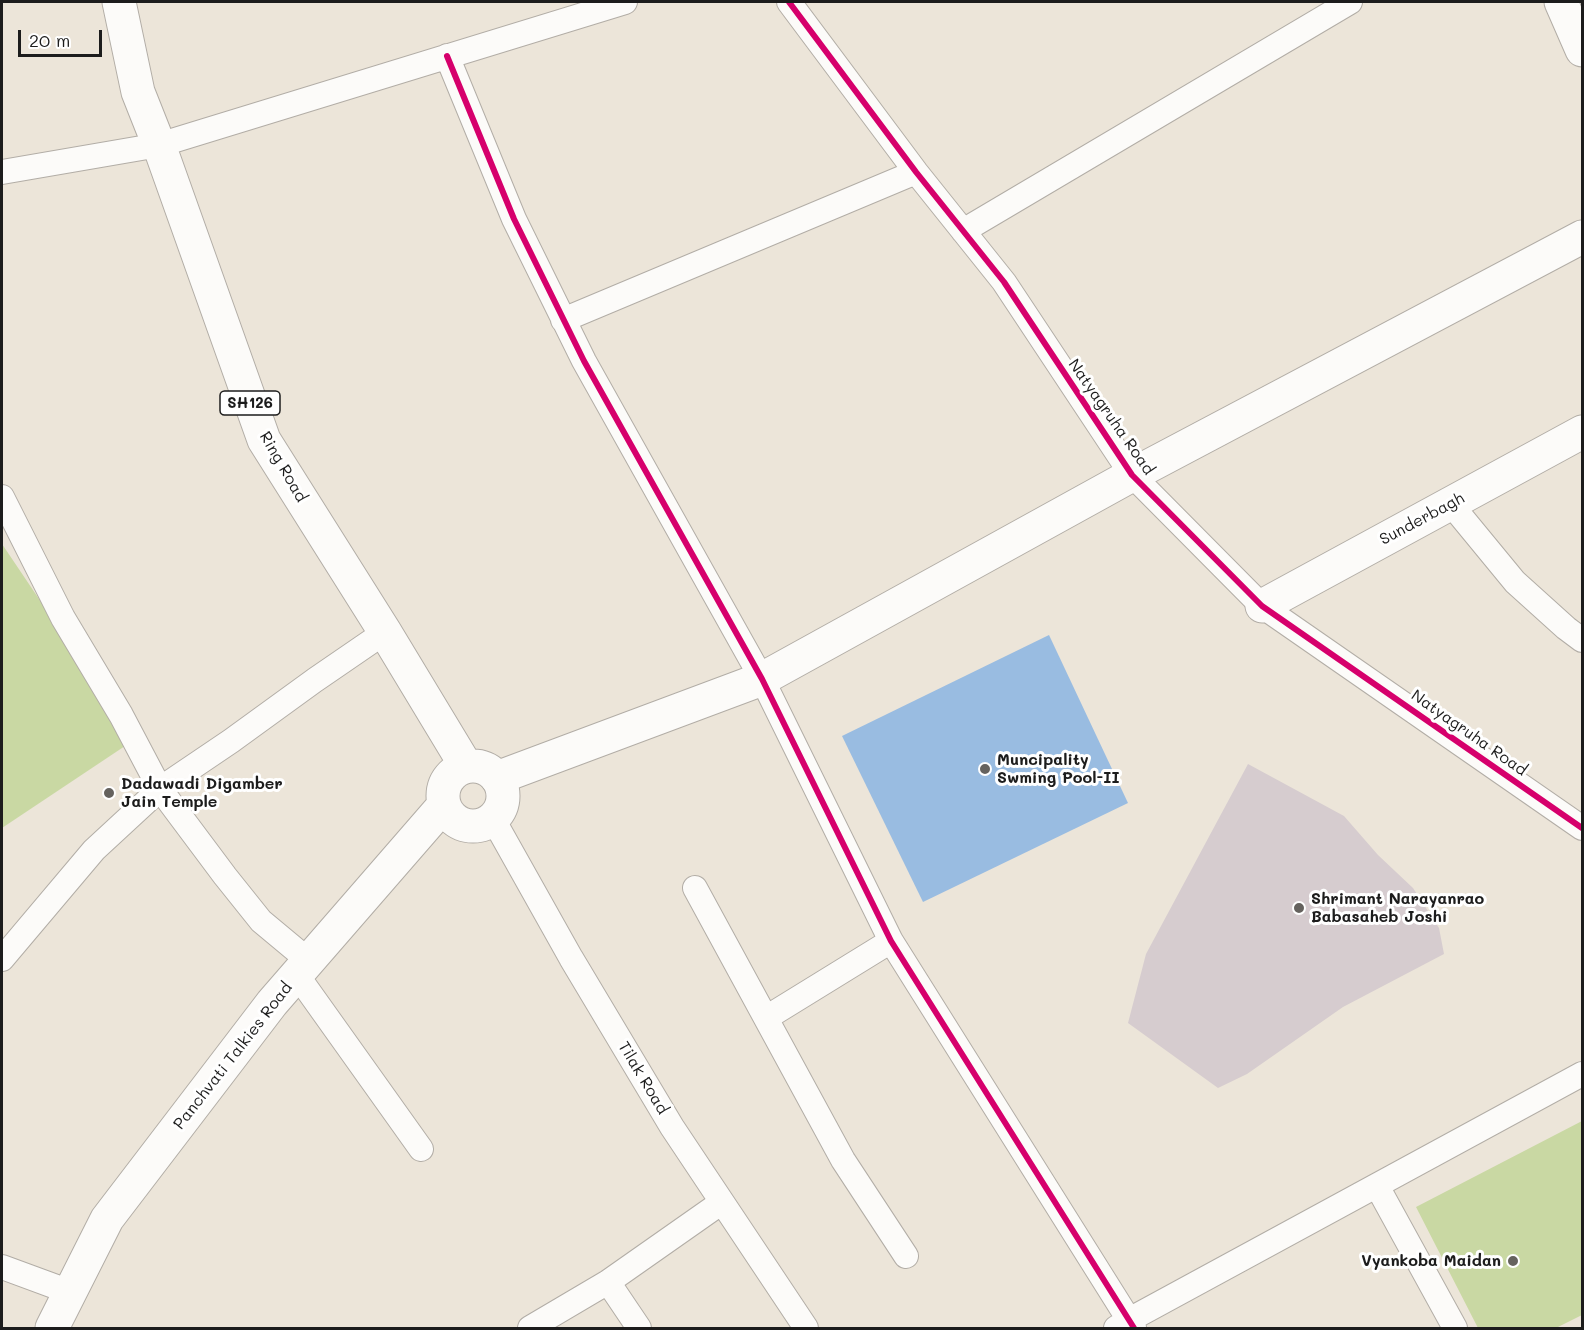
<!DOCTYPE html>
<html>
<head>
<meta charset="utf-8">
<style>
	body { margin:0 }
	#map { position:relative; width:1584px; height:1330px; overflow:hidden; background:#ece5d9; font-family:Mali,sans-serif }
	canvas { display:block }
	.frame { position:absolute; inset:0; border:3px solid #1c1c1c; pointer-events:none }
	.scale { position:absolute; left:18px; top:30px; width:84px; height:27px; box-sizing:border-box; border:3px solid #1c1c1c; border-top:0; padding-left:8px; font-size:18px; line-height:21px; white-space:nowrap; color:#1c1c1c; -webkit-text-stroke:4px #fff; paint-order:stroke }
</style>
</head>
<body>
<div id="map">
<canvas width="1584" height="1330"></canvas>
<div class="frame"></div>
<div class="scale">20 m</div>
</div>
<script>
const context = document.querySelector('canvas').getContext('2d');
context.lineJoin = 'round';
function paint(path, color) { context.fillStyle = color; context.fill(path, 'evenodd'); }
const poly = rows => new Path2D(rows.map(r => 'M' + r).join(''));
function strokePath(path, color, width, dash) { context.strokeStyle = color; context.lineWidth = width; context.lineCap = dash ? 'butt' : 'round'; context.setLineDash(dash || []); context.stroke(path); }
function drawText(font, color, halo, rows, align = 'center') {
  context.font = font + ' Mali,sans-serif'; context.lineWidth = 6; context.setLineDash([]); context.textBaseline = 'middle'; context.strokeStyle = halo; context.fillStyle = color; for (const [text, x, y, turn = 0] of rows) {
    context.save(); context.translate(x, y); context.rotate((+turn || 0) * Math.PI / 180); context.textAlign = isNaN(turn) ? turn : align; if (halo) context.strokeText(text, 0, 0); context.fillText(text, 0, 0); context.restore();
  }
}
const green = poly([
	[2,544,134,740,2,828],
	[1582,1121,1582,1315,1556,1328,1478,1328,1416,1207]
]);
const water = poly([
	[1049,635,1128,803,923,902,842,736]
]);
const building = poly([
	[1248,764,1344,816,1378,855,1413,888,1439,928,1444,954,1343,1007,1247,1074,1218,1088,1128,1023,1146,954]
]);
const street = poly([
	[789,2,916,172,1004,282,1132,475,1262,606,1582,828],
	[447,56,514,219,584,361,762,679,891,941,1134,1328],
	[2,172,159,145,625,2],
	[963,231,1350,2],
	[563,320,916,172],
	[2,497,63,618,121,715,160,789,225,876,261,921,309,961],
	[1450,503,1515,582,1566,628,1582,640],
	[493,819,571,958,672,1127,806,1328],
	[695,888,843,1160,906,1256],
	[2,959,94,850,160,789,231,741,315,680,385,632],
	[297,975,421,1149],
	[766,1018,891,941],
	[1377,1186,1455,1328],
	[2,1267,70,1292],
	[608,1282,639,1328],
	[530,1328,608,1282,722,1202],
	[1116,1328,1129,1320,1582,1074]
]);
const secondary = poly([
	[1561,2,1582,50],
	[1262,606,1582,432],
	[497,778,762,679,1132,475,1582,237]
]);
const primary = poly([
	[119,2,138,92,159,145,264,440,385,632,466,766],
	'443 796a30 30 0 1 1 60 0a30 30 0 1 1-60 0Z',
	[52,1328,107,1219,272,1003,444,805]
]);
const cycleway = poly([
	[789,2,916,172,1004,282,1132,475,1262,606,1582,828],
	[447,56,514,219,584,361,762,679,891,941,1134,1328]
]);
const markers = [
	[985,769,6,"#65625e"],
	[109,793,6,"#65625e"],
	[1299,908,6,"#65625e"],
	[1513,1261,6,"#65625e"]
];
const shields = [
	[250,403,60]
];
const shieldNames = [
	["SH126",250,403]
];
const streetNames = [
	["Natyagruha Road",1111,417,55],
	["Ring Road",283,467,60],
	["Sunderbagh",1422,519,-28],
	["Natyagruha Road",1469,733,35],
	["Panchvati Talkies Road",233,1056,-52],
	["Tilak Road",643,1078,59]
];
const poiNames = [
	["Muncipality",997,760],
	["Swming Pool-II",997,778],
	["Dadawadi Digamber",121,784],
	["Jain Temple",121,802],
	["Shrimant Narayanrao",1311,899],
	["Babasaheb Joshi",1311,917],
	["Vyankoba Maidan",1501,1261,"right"]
];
paint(green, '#c9d8a3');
paint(water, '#99bce1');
paint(building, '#d6cccf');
strokePath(street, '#b2ada6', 26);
strokePath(secondary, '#b2ada6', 35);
strokePath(primary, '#b2ada6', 35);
strokePath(street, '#fcfbf9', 24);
strokePath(secondary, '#fcfbf9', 33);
strokePath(primary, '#fcfbf9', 33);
strokePath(cycleway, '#d6006c', 6);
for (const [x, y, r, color] of markers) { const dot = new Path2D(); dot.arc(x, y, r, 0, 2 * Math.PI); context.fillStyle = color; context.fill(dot); strokePath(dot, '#fff', 2); }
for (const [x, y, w] of shields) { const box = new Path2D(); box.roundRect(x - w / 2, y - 12, w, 24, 4.5); context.fillStyle = '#fff'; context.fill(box); strokePath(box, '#1c1c1c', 1.5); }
drawText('bold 15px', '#1c1c1c', null, shieldNames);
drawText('16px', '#1c1c1c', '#fff', streetNames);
drawText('bold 16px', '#1c1c1c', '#fff', poiNames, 'left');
</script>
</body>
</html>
